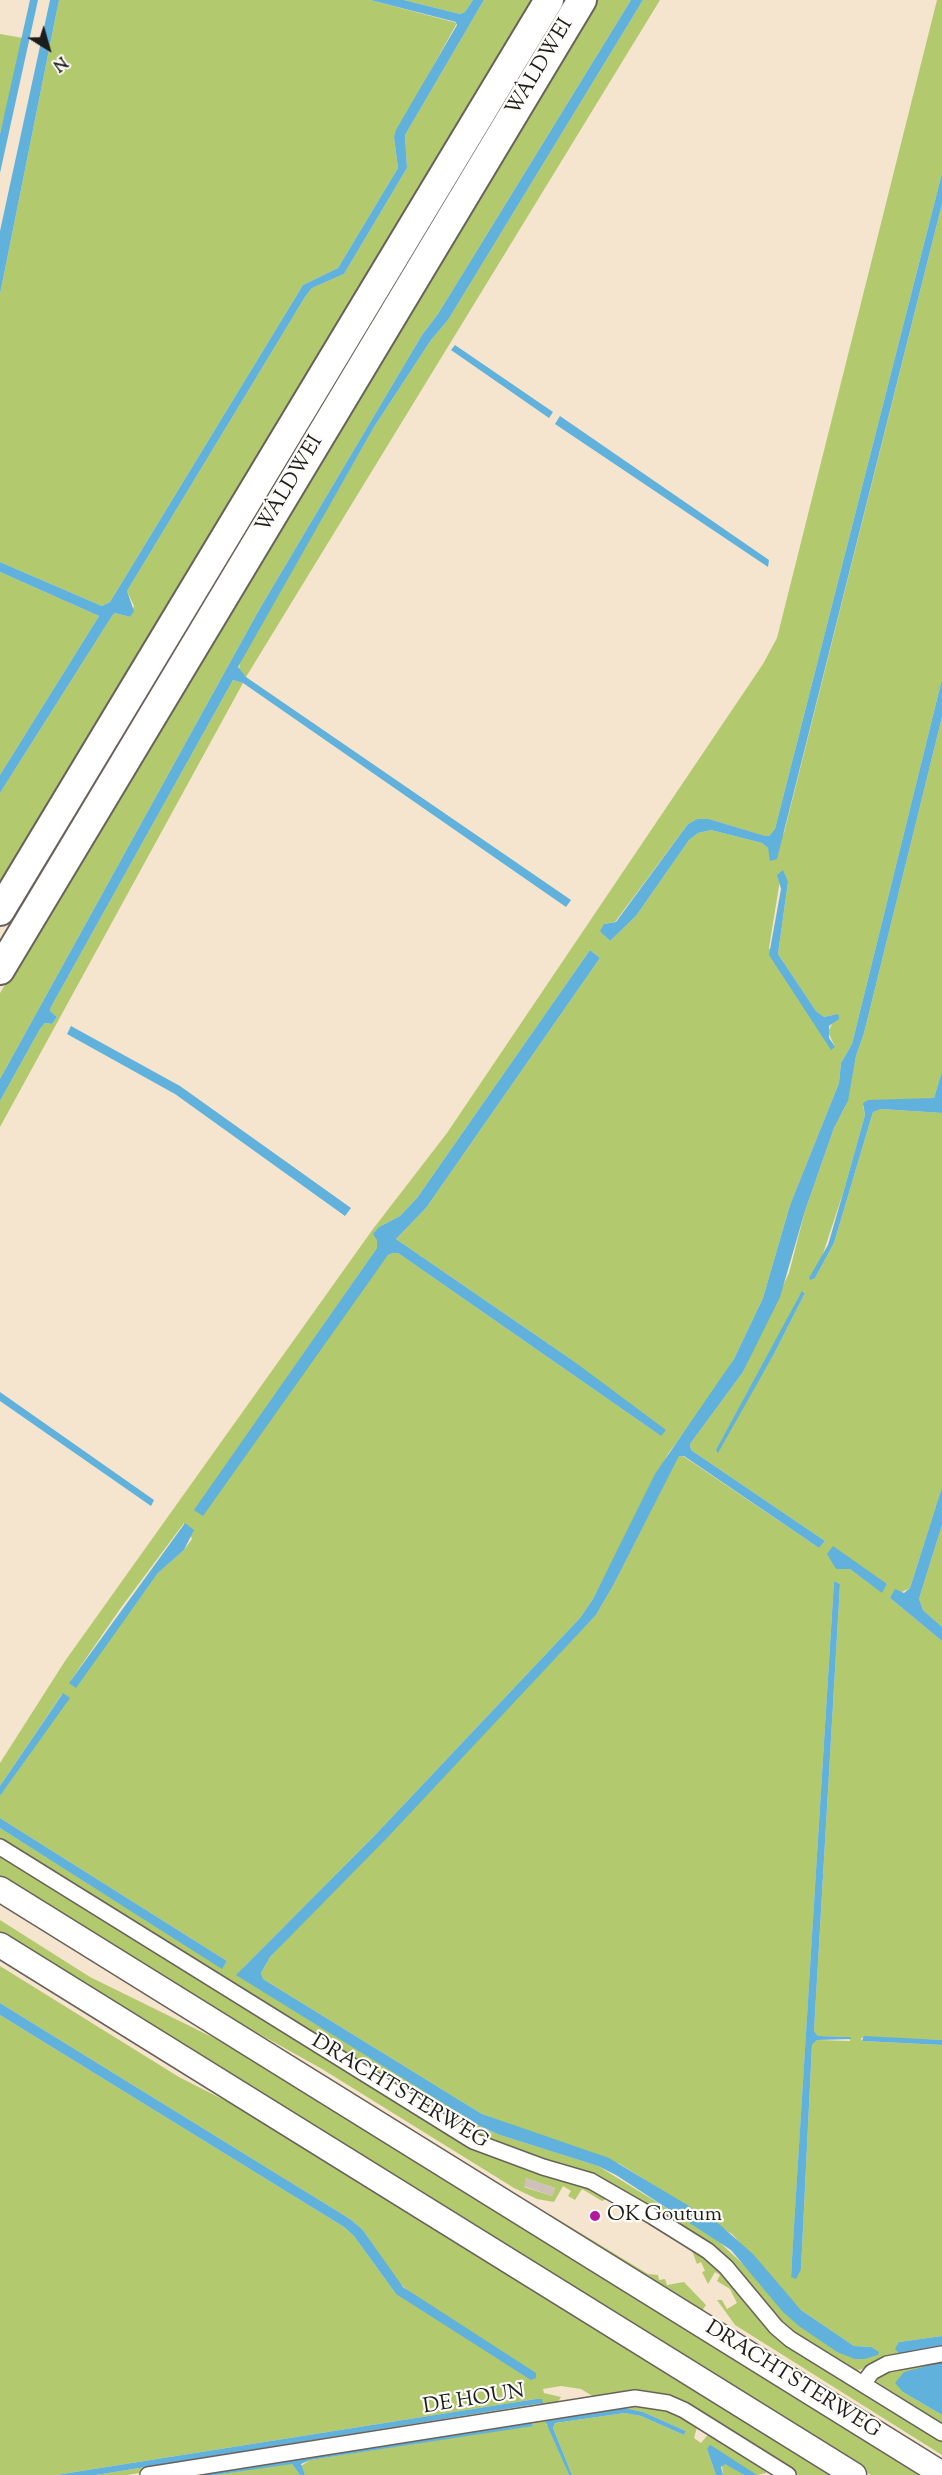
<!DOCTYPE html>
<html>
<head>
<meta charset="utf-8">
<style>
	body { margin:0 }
	#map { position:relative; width:942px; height:2475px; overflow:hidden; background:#f6e5ce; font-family:"Sorts Mill Goudy",serif }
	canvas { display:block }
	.north { position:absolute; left:18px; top:18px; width:60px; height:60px; -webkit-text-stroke:4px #fdfcf7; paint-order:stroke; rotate:143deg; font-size:16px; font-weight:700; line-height:24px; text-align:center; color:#1c1c1c }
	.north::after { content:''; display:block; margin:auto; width:21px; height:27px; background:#1c1c1c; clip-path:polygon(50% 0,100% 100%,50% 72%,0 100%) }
</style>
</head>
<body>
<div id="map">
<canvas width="942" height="2475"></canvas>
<div class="north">N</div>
</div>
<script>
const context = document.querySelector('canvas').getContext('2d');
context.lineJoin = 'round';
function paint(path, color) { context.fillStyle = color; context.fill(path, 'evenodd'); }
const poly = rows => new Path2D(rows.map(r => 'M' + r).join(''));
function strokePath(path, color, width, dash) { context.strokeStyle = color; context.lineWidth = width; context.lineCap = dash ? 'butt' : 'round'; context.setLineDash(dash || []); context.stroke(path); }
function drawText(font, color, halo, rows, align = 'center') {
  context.font = font + ' "Sorts Mill Goudy",serif'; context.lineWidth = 4.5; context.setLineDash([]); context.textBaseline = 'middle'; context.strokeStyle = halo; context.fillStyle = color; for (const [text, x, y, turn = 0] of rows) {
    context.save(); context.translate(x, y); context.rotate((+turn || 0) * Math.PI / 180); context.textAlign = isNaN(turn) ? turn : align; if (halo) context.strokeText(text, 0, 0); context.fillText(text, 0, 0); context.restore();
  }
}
const industrial = poly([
	[526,2178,555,2188,552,2196,523,2186]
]);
const green = poly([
	[59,0,370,0,457,23,394,137,398,168,338,268,303,285,110,602,102,606,0,562,0,294],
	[404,0,473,0,465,12,460,14],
	[484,0,536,0,0,886,0,793,112,616,115,613,130,617,134,606,127,591,305,297,312,288,344,274,407,168,405,135],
	[597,0,631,0,438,314,422,335,259,610,0,1079,0,993],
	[643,0,660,0,246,677,239,670,240,661,374,427,431,340,448,320],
	[937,0,942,0,942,173,775,829,769,836,764,836,709,819,697,819,688,824,615,922,604,924,604,935,610,941,636,916,689,840,698,833,711,830,762,843,768,848,784,833,942,204,942,679,852,1044,841,1063,839,1083,790,1205,763,1298,734,1359,712,1394,668,1454,593,1599,580,1618,377,1833,243,1968,480,2126,500,2135,598,2166,715,2238,837,2352,871,2347,854,2346,801,2310,732,2234,620,2164,482,2114,263,1979,261,1973,270,1957,596,1615,614,1584,679,1455,683,1456,819,1548,825,1541,691,1450,690,1444,743,1372,789,1273,805,1211,834,1128,847,1103,856,1056,864,1033,942,717,942,1071,934,1098,863,1106,865,1115,844,1190,815,1278,834,1243,873,1112,881,1109,942,1113,942,1487,910,1588,890,1598,942,1641,942,2040,861,2038,862,2041,942,2045,942,2336,899,2342,942,2347,855,2371,794,2333,655,2211,486,2141,0,1840,0,1828,222,1968,227,1961,0,1818,0,1796,69,1698,62,1694,0,1786,0,1763,65,1661,373,1229,447,1133,763,664,777,638],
	[780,880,788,882,778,954,816,1011,824,1017,837,1014,828,1032,835,1047,769,948],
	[590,950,600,958,426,1208,396,1239,572,1360,661,1436,398,1253,393,1253,388,1255,195,1510,377,1248,379,1227,400,1216,417,1198],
	[803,1291,805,1293,775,1352,716,1452],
	[184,1523,192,1539,184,1550,158,1573,130,1612,69,1683,120,1609],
	[832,1559,887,1584,882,1592,850,1569,836,1569],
	[834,1581,840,1584,814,2031,818,2036,849,2037,850,2041,817,2040,812,2045,801,2269,791,2277],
	[0,34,23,38,0,134],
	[0,572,99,616,0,775],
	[233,680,243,683,0,1127,0,1101,40,1029,45,1023,52,1024,57,1017,50,1011,51,1007],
	[942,1525,942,1627,923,1610,919,1599],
	[0,1855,460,2140,600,2193,688,2246,687,2248,606,2199,602,2201,582,2189,575,2200,568,2196,571,2191,563,2186,554,2202,537,2199,514,2188,322,2069,168,1983,0,1878],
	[526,2178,555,2188,552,2196,524,2187],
	[0,1920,90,1977,263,2062,926,2475,871,2475,0,1934],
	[0,1966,179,2077,224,2100,325,2157,837,2475,798,2475,686,2406,594,2397,581,2389,561,2386,543,2389,544,2393,561,2397,557,2403,127,2475,96,2475,541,2404,536,2399,56,2475,0,2475,0,2015,344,2227,354,2236,396,2294,412,2294,397,2281,362,2229,350,2219,0,2003],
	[551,2215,648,2274,658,2275,659,2280,665,2279,667,2285,684,2282,706,2305,700,2314,548,2216],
	[691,2248,720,2270,796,2350,942,2441,942,2455,735,2325,717,2300,722,2300,727,2309,737,2303,730,2289,717,2281,720,2275,715,2272,708,2284,702,2272,705,2271,701,2262,697,2264],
	[942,2357,903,2392,942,2415,942,2424,877,2382,879,2373],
	[621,2403,667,2408,698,2424,694,2438,701,2443,710,2432,767,2468,766,2473,757,2475,707,2449,716,2475,572,2475,553,2428,555,2423,625,2413,641,2416,684,2435,686,2431,643,2412,625,2408,545,2424,548,2425,569,2475,305,2475,301,2466,310,2460,533,2425,533,2423,308,2456],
	[292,2464,300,2475,215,2475,286,2464],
	[722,2464,727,2464,744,2475,723,2475]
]);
const water = poly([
	[30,0,38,0,0,173,0,134],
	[50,0,59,0,0,294,0,231],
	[370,0,404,0,460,14,465,12,473,0,484,0,405,135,407,168,344,274,312,288,305,297,127,591,134,611,130,617,115,613,112,616,0,793,0,775,99,616,0,572,0,562,102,606,110,602,303,285,338,268,398,168,394,137,396,130,457,25,456,22],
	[631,0,643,0,448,320,431,340,374,427,238,667,246,677,571,900,566,907,243,683,233,680,51,1007,50,1011,57,1017,52,1024,45,1023,40,1029,0,1101,0,1079,259,610,422,335,438,314],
	[942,173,942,204,777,859,770,861,768,848,762,843,711,830,698,833,689,840,636,916,610,941,600,931,604,924,616,922,688,824,697,819,709,819,765,836,769,836,775,829],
	[455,345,553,412,549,418,451,350],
	[560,416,769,560,768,567,555,424],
	[942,679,942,717,864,1033,856,1056,848,1101,834,1128,805,1211,780,1297,743,1372,690,1444,691,1450,825,1541,819,1548,684,1456,679,1456,614,1584,596,1615,386,1839,270,1957,261,1973,263,1979,482,2114,609,2158,719,2224,753,2254,801,2310,854,2346,871,2347,879,2352,878,2355,864,2359,855,2359,837,2352,799,2326,783,2312,731,2250,616,2175,598,2166,500,2135,480,2126,236,1975,377,1833,580,1618,593,1599,655,1474,734,1359,763,1298,790,1205,839,1083,841,1063,852,1044],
	[783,870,788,882,778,954,816,1011,824,1017,837,1014,839,1016,839,1019,829,1026,829,1038,835,1047,831,1050,769,955,781,889,777,875],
	[590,950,600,958,426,1208,396,1239,572,1360,666,1430,661,1436,398,1253,393,1253,388,1255,203,1516,194,1510,377,1248,377,1240,373,1234,379,1227,400,1216,417,1198],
	[71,1026,180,1086,351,1208,345,1216,175,1094,67,1034],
	[942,1071,942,1113,881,1109,873,1112,834,1243,815,1278,810,1280,809,1278,828,1245,844,1190,865,1115,863,1103,868,1100,934,1098],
	[802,1291,805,1293,775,1352,718,1453,716,1450],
	[0,1392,154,1500,151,1506,0,1401],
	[942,1487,942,1525,919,1599,923,1610,942,1627,942,1641,890,1598,895,1589,904,1593,910,1588],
	[185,1523,194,1530,184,1550,158,1573,76,1688,69,1683],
	[833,1546,887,1584,882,1593,850,1569,836,1569,827,1554],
	[834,1581,840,1584,814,2031,818,2036,850,2037,851,2039,817,2040,812,2045,801,2269,796,2279,791,2277,793,2242],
	[63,1693,70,1698,0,1796,0,1786],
	[0,1818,227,1961,222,1969,0,1828],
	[0,2003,350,2219,362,2229,403,2287,536,2373,536,2378,531,2380,396,2294,354,2236,344,2227,0,2015],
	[864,2036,942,2040,942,2045,862,2041],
	[942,2336,942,2347,900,2354,895,2349,899,2342],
	[942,2362,942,2415,903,2392,895,2383,904,2372],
	[536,2399,542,2399,543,2403,96,2475,56,2475],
	[625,2408,643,2412,686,2431,684,2435,641,2416,625,2413,555,2423,553,2428,572,2475,569,2475,545,2420],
	[532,2422,533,2426,310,2460,301,2464,305,2475,300,2475,292,2464,215,2475,187,2475],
	[710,2445,712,2446,757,2475,744,2475,725,2464,721,2467,723,2475,716,2475,707,2449]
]);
const street = poly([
	[0,1847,473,2141,543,2167,591,2181,652,2216,708,2251,726,2267,776,2327,790,2339,942,2433],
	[863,2384,872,2372,887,2364,942,2354],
	[148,2475,635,2398,668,2403,684,2410,788,2475]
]);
const primary = poly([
	[0,1889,942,2474],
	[0,1945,854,2475]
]);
const highway = poly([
	[0,911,549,0],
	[0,970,582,0]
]);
const markers = [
	[595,2216,6,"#b5179e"]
];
const streetNames = [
	["WÂLDWEI",541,68,-59],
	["WÂLDWEI",291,485,-59],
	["DRACHTSTERWEG",399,2093,31],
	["DRACHTSTERWEG",792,2381,32],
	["DE HOUN",474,2401,-9]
];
const poiNames = [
	["OK Goutum",607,2216]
];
paint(industrial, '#cfc0ba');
paint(green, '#b3c96d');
paint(water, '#60b1db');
strokePath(street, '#68625a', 18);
strokePath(primary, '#68625a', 27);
strokePath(highway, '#68625a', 32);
strokePath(street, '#fff', 15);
strokePath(primary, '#fff', 24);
strokePath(highway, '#fff', 28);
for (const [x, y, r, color] of markers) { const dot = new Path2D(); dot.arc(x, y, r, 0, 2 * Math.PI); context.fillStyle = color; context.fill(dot); strokePath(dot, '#fdfcf7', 2); }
drawText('21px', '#1c1c1c', '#fdfcf7', streetNames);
drawText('21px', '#1c1c1c', '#fdfcf7', poiNames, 'left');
</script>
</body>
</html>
